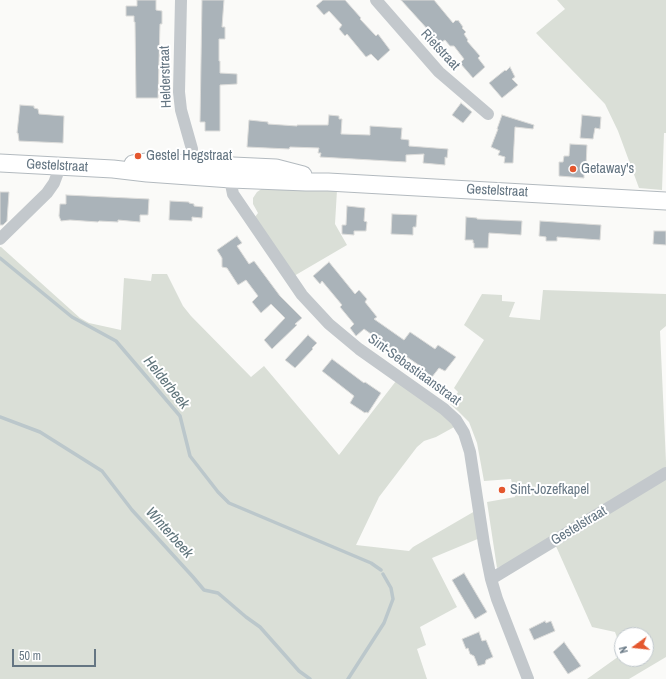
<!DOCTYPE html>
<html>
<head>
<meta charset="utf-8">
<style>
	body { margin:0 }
	#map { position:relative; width:666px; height:679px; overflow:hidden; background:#fafaf8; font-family:"Archivo Narrow",sans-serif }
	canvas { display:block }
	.north { position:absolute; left:614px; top:627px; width:40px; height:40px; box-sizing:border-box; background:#fff; border:1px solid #c1c8cd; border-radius:50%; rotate:255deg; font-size:11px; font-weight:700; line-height:16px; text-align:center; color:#657683 }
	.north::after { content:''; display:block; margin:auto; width:14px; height:18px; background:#e4572e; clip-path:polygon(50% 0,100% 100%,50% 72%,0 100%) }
	.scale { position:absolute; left:12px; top:649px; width:84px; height:18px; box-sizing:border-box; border:2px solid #657683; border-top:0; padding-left:5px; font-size:12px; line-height:14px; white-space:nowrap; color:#657683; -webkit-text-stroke:3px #fff; paint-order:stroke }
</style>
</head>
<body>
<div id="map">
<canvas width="666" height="679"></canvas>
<div class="north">N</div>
<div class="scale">50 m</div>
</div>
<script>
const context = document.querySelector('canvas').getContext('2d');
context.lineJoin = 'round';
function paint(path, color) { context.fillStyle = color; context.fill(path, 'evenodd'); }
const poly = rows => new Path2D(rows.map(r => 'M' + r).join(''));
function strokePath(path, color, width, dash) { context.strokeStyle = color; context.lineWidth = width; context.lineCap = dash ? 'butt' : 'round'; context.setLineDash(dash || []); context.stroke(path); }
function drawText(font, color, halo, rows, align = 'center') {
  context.font = font + ' "Archivo Narrow",sans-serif'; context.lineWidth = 4; context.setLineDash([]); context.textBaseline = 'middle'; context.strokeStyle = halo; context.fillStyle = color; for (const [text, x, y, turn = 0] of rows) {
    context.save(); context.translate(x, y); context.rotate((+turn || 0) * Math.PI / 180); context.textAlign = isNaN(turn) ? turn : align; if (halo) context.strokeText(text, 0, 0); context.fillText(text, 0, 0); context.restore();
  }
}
const green = poly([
	[557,0,666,0,666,133,664,133,662,190,639,188,618,131,605,104,536,33,565,9],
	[263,188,337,190,335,224,347,245,294,276,255,217,258,213,253,204,253,198,257,192],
	[0,247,1,247,80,318,89,323,121,330,124,278,151,281,152,274,167,274,183,306,191,316,251,377,264,366,339,455,396,381,441,411,456,426,436,437,424,441,417,447,379,497,356,545,409,551,413,547,475,511,480,538,432,558,457,607,420,627,426,645,417,649,427,679,0,679],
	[543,290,666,294,666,326,660,331,666,462,666,657,629,679,587,679,622,654,622,659,646,659,646,635,622,635,622,651,615,632,592,627,555,544,497,568,487,502,515,497,511,479,484,481,477,443,469,422,458,411,450,404,458,392,454,388,484,340,464,325,482,294,502,295,502,301,515,302,509,317,540,320]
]);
const stream = poly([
	[0,258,72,317,116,341,180,416,190,456,218,492,229,503,371,563,381,570],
	[0,417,40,432,102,471,132,510,193,577,204,590,218,593,246,617,260,627,299,671,310,679],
	[348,679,384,623,393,599,391,588,383,574]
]);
const building = poly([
	[137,0,156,0,156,10,162,11,162,24,160,24,158,98,136,98,135,22,134,22,134,16,126,16,126,6,137,6,137,0],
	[202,0,224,0,222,27,225,27,225,39,219,39,219,61,220,61,220,73,237,74,237,84,220,85,220,131,205,131,205,122,200,122,202,0],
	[323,0,345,0,361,18,360,19,376,36,378,34,390,50,378,61,371,54,366,57,347,34,345,36,339,29,342,25,329,11,324,15,316,6,323,0],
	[401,0,434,0,453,23,456,20,457,21,458,20,463,27,462,28,466,32,464,34,468,40,467,41,480,56,478,58,485,67,473,78,460,63,464,59,454,46,450,46,445,40,440,43,401,0],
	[510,67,515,77,512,79,518,85,502,98,489,83,505,70,506,71,510,67],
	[461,103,472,112,463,123,452,115,461,103],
	[20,105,34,106,34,108,38,109,39,114,64,116,63,143,19,141,18,133,17,133,20,105],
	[329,115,339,116,339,119,342,119,341,134,370,135,370,126,402,128,401,139,409,140,409,146,448,149,447,158,445,157,445,165,423,163,424,154,406,155,406,162,320,157,321,153,318,153,319,148,290,147,289,149,247,147,249,120,268,122,268,124,297,126,297,125,328,125,329,115],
	[502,115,534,125,533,129,515,127,513,163,504,163,505,157,498,155,500,151,491,147,498,129,497,129,502,115],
	[582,115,601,117,600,129,595,128,593,139,580,138,582,115],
	[570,144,587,145,586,166,584,166,584,178,559,176,559,162,563,162,564,156,569,156,570,144],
	[0,192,9,192,7,221,3,225,0,225,0,192],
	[66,195,149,199,148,215,140,215,140,222,118,220,118,222,99,221,98,222,70,220,61,221,59,216,60,204,66,204,66,195],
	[170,201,189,202,189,203,194,204,194,206,203,207,202,218,192,217,192,221,169,220,170,201],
	[347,206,365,208,364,221,367,222,366,231,354,231,354,235,342,234,342,225,346,225,347,206],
	[392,214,417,215,416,227,413,227,413,235,391,234,392,214],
	[466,217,477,218,477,219,522,221,521,235,489,233,488,248,474,248,474,243,473,243,473,240,465,240,466,217],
	[540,221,601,225,600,240,557,237,557,241,546,241,546,237,539,236,540,221],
	[654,231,666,231,666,245,653,244,654,231],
	[237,236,242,243,237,246,249,264,254,261,280,296,302,318,295,324,297,325,272,349,264,340,285,318,271,304,261,313,252,302,258,296,246,280,238,285,227,268,222,267,222,258,217,250,237,236],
	[329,262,355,294,359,290,367,299,365,302,377,317,374,319,404,340,410,332,435,349,438,345,456,357,445,371,439,368,432,377,422,369,423,368,404,355,403,357,364,329,356,336,350,328,354,324,340,307,342,305,322,281,320,284,313,276,329,262],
	[308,335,317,343,312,348,313,349,295,368,285,360,308,335],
	[332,359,364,383,365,382,381,393,368,413,366,412,365,413,350,403,354,396,322,371,332,359],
	[464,573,487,612,475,619,452,580,464,573],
	[545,621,546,623,551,621,555,631,534,640,529,629,545,621],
	[479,632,482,641,486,640,493,657,486,660,485,664,478,666,474,656,470,654,468,648,466,649,462,639,479,632],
	[564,642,581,666,568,674,553,652,564,642]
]);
const minor = poly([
	[181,0,179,92,181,110,192,149,190,171],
	[376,0,439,72,488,114],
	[231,173,231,184,233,194,302,295,329,324,359,349,444,409,456,420,464,433,470,452,484,544,491,579,497,599,528,679],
	[0,239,47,193,54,183,60,167],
	[491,579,666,473]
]);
const secondary = poly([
	[0,163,113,169,147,173,231,179,306,182,328,182,666,201],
	[133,164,147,162,276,168,303,175]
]);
const markers = [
	[138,156,4,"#e4572e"],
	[573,169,4,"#e4572e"],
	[502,490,4,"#e4572e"]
];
const streetNames = [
	["Rietstraat",440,50,47],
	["Helderstraat",166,77,-92],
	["Gestelstraat",57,166,3],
	["Gestelstraat",497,191,3],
	["Sint-Sebastiaanstraat",414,370,36],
	["Gestelstraat",579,526,-31]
];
const poiNames = [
	["Gestel Hegstraat",146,156],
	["Getaway's",581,169],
	["Sint-Jozefkapel",510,490]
];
const waterNames = [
	["Helderbeek",166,383,51],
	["Winterbeek",169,533,48]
];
paint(green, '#dadfd7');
strokePath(stream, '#bbc7cb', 3.5);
paint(building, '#aab3b9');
strokePath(building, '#dcdcda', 1);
strokePath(secondary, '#b3babf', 19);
strokePath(minor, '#c3c8cc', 12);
strokePath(secondary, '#fff', 17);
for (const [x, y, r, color] of markers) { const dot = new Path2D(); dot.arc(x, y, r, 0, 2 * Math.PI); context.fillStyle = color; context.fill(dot); strokePath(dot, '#fff', 1.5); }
drawText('14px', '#657683', '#fff', streetNames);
drawText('14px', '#657683', '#fff', poiNames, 'left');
drawText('italic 15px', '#60757c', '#fff', waterNames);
</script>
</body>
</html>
